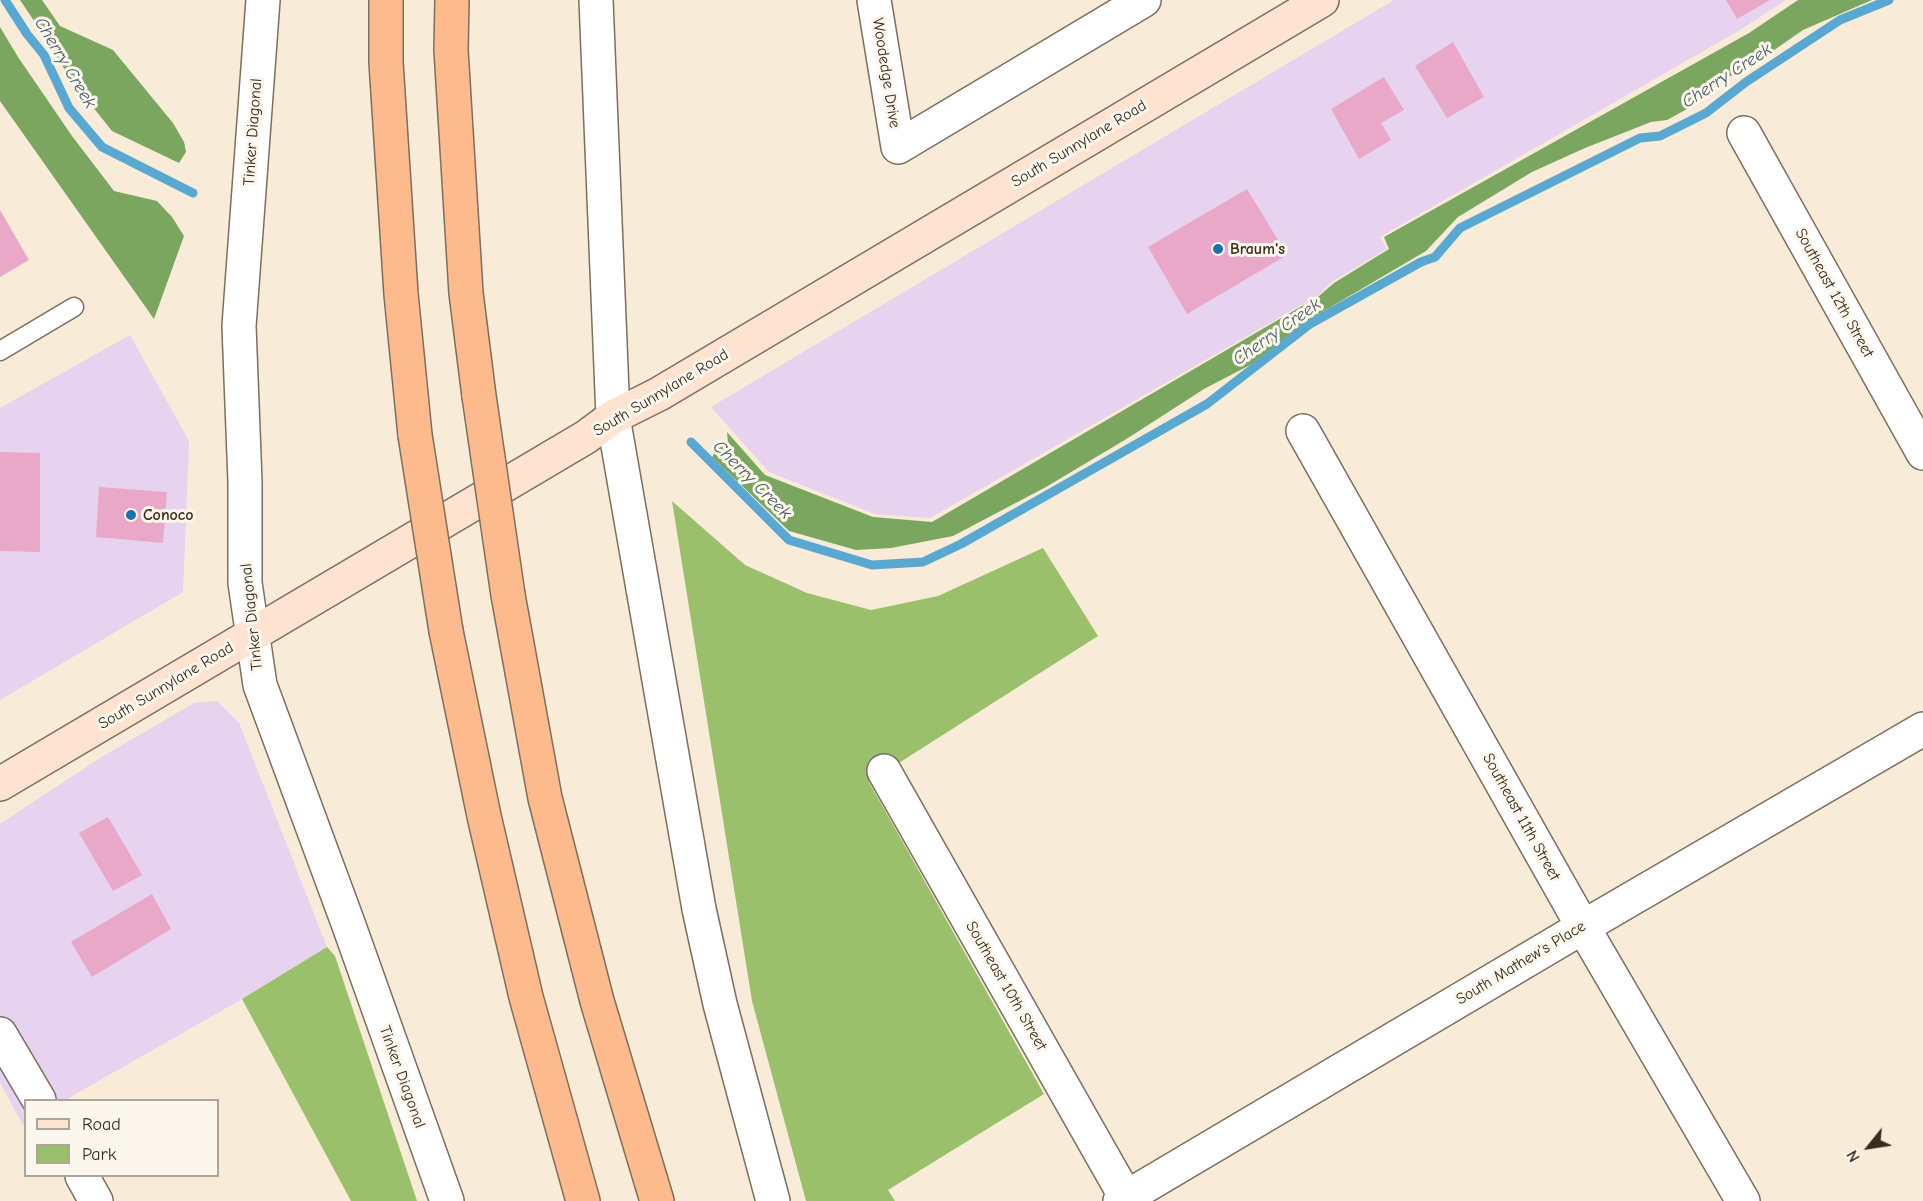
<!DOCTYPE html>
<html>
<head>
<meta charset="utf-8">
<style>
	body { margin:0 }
	#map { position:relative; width:1923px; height:1201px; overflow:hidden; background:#f8ebd8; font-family:"Comic Neue",sans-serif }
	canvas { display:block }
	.legend { position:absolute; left:24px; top:1099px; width:195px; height:78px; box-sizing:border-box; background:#fbf7ec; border:2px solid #aea59a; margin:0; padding:8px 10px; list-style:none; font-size:18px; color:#3b2a1e }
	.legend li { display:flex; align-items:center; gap:12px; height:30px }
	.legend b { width:30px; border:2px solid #aea59a }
	.north { position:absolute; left:1839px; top:1117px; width:60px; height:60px; -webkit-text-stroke:4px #fbf7ec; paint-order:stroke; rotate:240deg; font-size:16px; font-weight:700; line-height:24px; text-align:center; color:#3b2a1e }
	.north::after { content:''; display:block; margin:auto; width:21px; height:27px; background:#3b2a1e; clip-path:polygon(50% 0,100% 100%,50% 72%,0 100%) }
</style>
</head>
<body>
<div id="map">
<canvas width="1923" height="1201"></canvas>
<ul class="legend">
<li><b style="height:8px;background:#fee3d1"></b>Road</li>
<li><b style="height:16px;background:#9ac06b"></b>Park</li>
</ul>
<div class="north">N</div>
</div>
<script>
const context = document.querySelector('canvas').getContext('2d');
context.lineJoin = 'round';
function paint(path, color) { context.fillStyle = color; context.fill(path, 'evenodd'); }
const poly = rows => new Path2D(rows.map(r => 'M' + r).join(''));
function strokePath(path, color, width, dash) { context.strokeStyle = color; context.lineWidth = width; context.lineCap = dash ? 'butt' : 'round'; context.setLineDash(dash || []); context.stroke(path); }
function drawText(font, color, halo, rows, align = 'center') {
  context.font = font + ' "Comic Neue",sans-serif'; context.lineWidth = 6; context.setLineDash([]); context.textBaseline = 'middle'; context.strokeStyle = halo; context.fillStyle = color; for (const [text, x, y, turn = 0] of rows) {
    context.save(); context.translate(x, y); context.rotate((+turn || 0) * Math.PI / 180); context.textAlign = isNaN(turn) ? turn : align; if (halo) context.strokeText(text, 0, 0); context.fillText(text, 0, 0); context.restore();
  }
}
const built = poly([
	[1394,0,1786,0,1740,30,1380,237,1387,249,1333,281,1317,296,930,518,875,514,769,472,711,407],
	[130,335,189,441,183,592,0,700,0,408],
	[217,701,239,723,327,947,242,999,65,1100,26,1100,25,1123,23,1125,0,1083,0,824,100,758,194,703]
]);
const green = poly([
	[672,501,745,565,807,593,871,610,938,596,1043,548,1098,636,869,782,1044,1094,888,1190,895,1201,806,1201,752,1001],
	[327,947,335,956,417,1201,351,1201,242,999]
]);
const forest = poly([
	[20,0,42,0,60,26,113,50,173,123,184,142,186,152,179,163,112,131,69,77,51,46],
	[1798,0,1872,0,1803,30,1767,55,1696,96,1687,109,1667,120,1651,122,1585,148,1532,172,1458,217,1426,251,1307,321,1252,364,1204,389,1128,438,1046,487,953,536,891,548,856,550,789,531,712,457,717,449,728,443,727,432,765,475,873,517,932,522,1319,296,1334,283,1389,249,1384,237,1749,33],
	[0,27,18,57,72,136,114,191,157,201,172,217,184,236,154,319,0,101]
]);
const stream = poly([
	[5,0,27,34,44,55,69,108,102,147,193,193],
	[691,442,789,540,872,565,923,562,961,544,1207,404,1310,324,1421,262,1435,257,1460,228,1640,138,1660,136,1706,113,1746,82,1840,20,1889,0]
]);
const building = poly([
	[1726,0,1770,0,1737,19],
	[1453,42,1484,97,1447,118,1415,66],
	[1384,77,1404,110,1381,123,1391,140,1359,159,1331,109],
	[1247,189,1287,255,1187,314,1148,247],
	[0,210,29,260,0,277],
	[0,452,40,453,40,552,0,551],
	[99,487,167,492,163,543,96,537],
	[108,817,142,875,113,891,79,833],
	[152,894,171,929,92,977,71,942]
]);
const service = poly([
	[0,351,74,307]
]);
const minor = poly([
	[874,0,898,147,1144,0],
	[1744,133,1923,453],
	[1303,431,1583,927,1743,1201],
	[884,771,1128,1201],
	[0,1034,39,1100],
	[82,1176,96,1201]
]);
const tertiary = poly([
	[263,0,239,326,245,482,245,583,260,685,348,923,447,1201],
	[596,0,613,417,699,909,720,1004,773,1201],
	[1120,1201,1583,927,1923,729]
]);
const secondary = poly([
	[0,784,586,437,613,417,659,394,1322,0]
]);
const motorway = poly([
	[386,0,386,62,401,294,415,435],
	[452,0,451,50,466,293,479,396],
	[508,595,545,798,597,1001,657,1201],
	[446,631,484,816,526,997,583,1201]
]);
const motorwayBridge = poly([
	[479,396,508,595],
	[415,435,446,631]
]);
const markers = [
	[1218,249,6,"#1f6fb2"],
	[131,515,6,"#1f6fb2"]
];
const streetNames = [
	["Woodedge Drive",886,73,81],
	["Tinker Diagonal",253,132,-86],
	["South Sunnylane Road",1079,144,-31],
	["Southeast 12th Street",1834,293,61],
	["South Sunnylane Road",661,393,-31],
	["Tinker Diagonal",252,617,-96],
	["South Sunnylane Road",166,686,-31],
	["Southeast 11th Street",1521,817,61],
	["South Mathew's Place",1521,963,-31],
	["Southeast 10th Street",1006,986,60],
	["Tinker Diagonal",402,1077,70]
];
const poiNames = [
	["Braum's",1230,249],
	["Conoco",143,515]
];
const waterNames = [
	["Cherry Creek",65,63,59],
	["Cherry Creek",1727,76,-33],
	["Cherry Creek",1277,332,-35],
	["Cherry Creek",752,480,45]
];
paint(built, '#e7d2ef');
paint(green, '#9ac06b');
paint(forest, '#7ba65f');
strokePath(stream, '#58a8d2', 9);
paint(building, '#eaa8c8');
strokePath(service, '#7d6e5f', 21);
strokePath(minor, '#7d6e5f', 36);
strokePath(tertiary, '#7d6e5f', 36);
strokePath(secondary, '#7d6e5f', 36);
strokePath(motorway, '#7d6e5f', 36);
strokePath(service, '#fff', 18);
strokePath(minor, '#fff', 33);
strokePath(tertiary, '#fff', 33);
strokePath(secondary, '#fee3d1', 33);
strokePath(motorway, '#fcba8d', 33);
strokePath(motorwayBridge, '#7d6e5f', 36, []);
strokePath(motorwayBridge, '#fcba8d', 33);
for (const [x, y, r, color] of markers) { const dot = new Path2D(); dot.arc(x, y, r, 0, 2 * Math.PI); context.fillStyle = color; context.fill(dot); strokePath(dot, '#fbf7ec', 2); }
drawText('16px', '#3b2a1e', '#fbf7ec', streetNames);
drawText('bold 16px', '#3b2a1e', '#fbf7ec', poiNames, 'left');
drawText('italic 18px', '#475c66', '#fbf7ec', waterNames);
</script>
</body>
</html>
